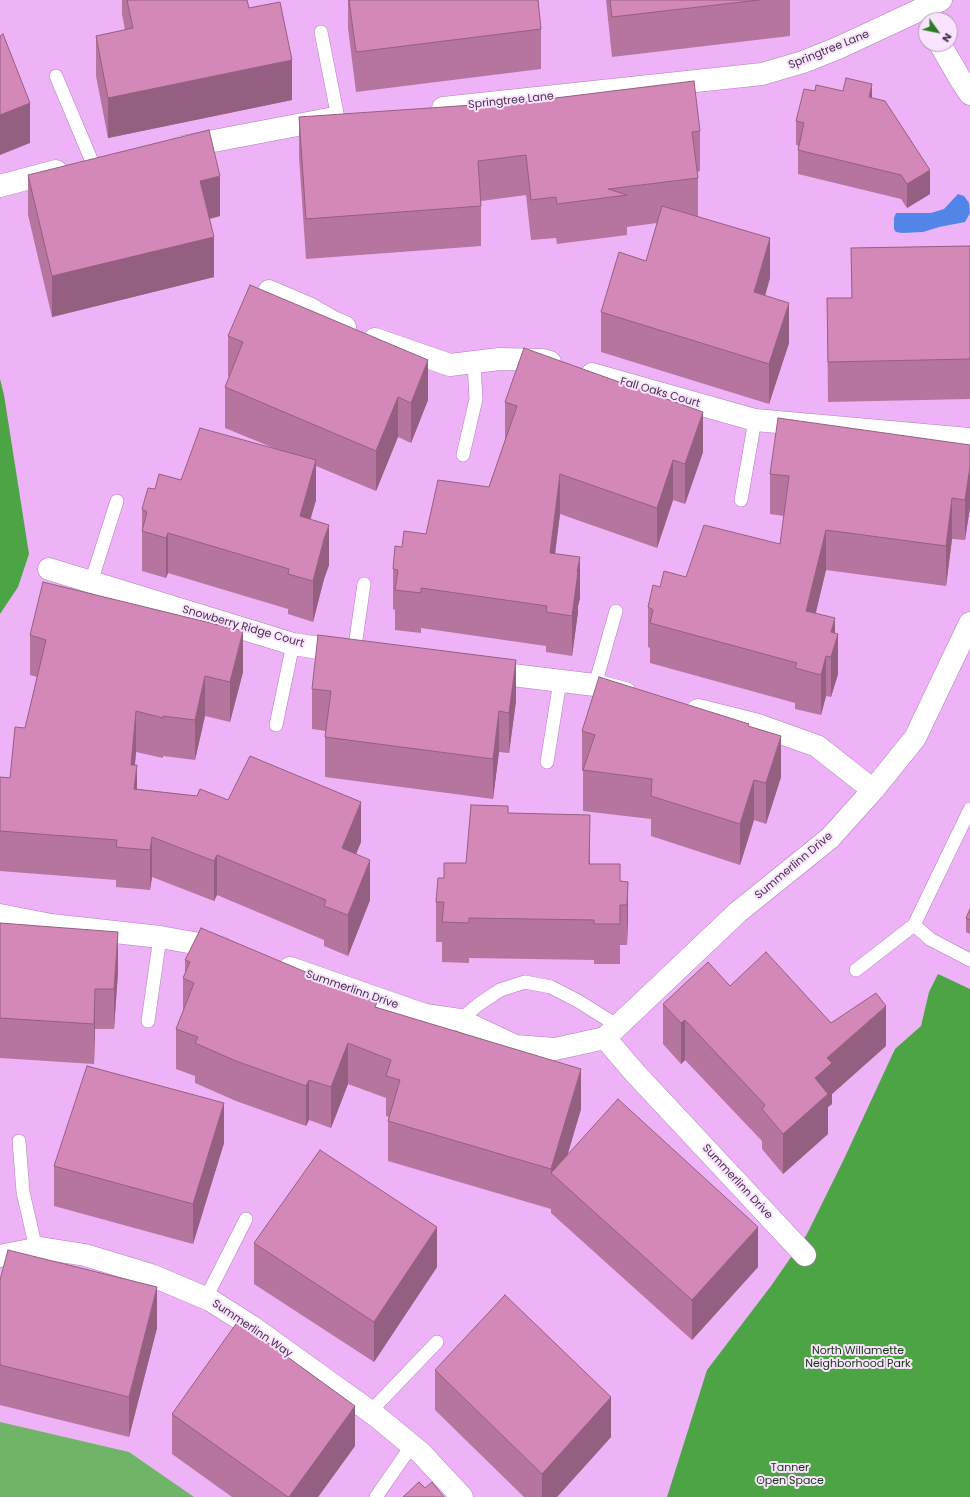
<!DOCTYPE html>
<html>
<head>
<meta charset="utf-8">
<style>
	body { margin:0 }
	#map { position:relative; width:970px; height:1497px; overflow:hidden; background:#edb3f6; font-family:Poppins,sans-serif }
	canvas { display:block }
	.north { position:absolute; left:918px; top:12px; width:40px; height:40px; box-sizing:border-box; background:#fae3fe; border:1px solid #b29bb6; border-radius:50%; rotate:123deg; font-size:11px; font-weight:700; line-height:16px; text-align:center; color:#47304b }
	.north::after { content:''; display:block; margin:auto; width:14px; height:18px; background:#2d7c25; clip-path:polygon(50% 0,100% 100%,50% 72%,0 100%) }
</style>
</head>
<body>
<div id="map">
<canvas width="970" height="1497"></canvas>
<div class="north">N</div>
</div>
<script>
const context = document.querySelector('canvas').getContext('2d');
context.lineJoin = 'round';
function paint(path, color) { context.fillStyle = color; context.fill(path, 'evenodd'); }
const poly = rows => new Path2D(rows.map(r => 'M' + r).join(''));
function strokePath(path, color, width, dash) { context.strokeStyle = color; context.lineWidth = width; context.lineCap = dash ? 'butt' : 'round'; context.setLineDash(dash || []); context.stroke(path); }
function drawText(font, color, halo, rows, align = 'center') {
  context.font = font + ' Poppins,sans-serif'; context.lineWidth = 4; context.setLineDash([]); context.textBaseline = 'middle'; context.strokeStyle = halo; context.fillStyle = color; for (const [text, x, y, turn = 0] of rows) {
    context.save(); context.translate(x, y); context.rotate((+turn || 0) * Math.PI / 180); context.textAlign = isNaN(turn) ? turn : align; if (halo) context.strokeText(text, 0, 0); context.fillText(text, 0, 0); context.restore();
  }
}
const green = poly([
	[0,1422,129,1452,194,1497,0,1497]
]);
const forest = poly([
	[0,379,4,395,29,554,18,587,0,614],
	[938,974,970,989,970,1497,667,1497,707,1370,771,1286,807,1234,844,1159,895,1049,921,1026,929,992]
]);
const water = poly([
	[958,194,964,196,969,203,970,213,965,222,939,227,923,232,902,233,896,232,894,229,894,218,896,213,931,213,944,209]
]);
const lane = poly([
	[321,32,338,118],
	[56,76,93,164],
	[463,455,476,399,474,363],
	[741,500,755,420],
	[91,582,117,501],
	[354,653,364,584],
	[595,685,616,611],
	[276,725,293,644],
	[547,762,560,681],
	[914,925,930,939,970,960],
	[856,970,914,925,970,809],
	[460,1020,479,1004,500,990,525,982,551,987,578,1001,618,1026],
	[148,1021,160,937],
	[19,1141,23,1192,36,1249],
	[206,1298,246,1219],
	[370,1412,437,1342],
	[376,1497,412,1445]
]);
const street = poly([
	[940,44,962,82,970,94],
	[443,108,762,74,803,62,838,48,941,0],
	[182,147,329,119],
	[0,186,56,171],
	[269,291,309,308,333,322,345,327],
	[375,339,450,365,499,359,543,360,550,362],
	[592,374,755,420,970,439],
	[49,569,293,644,346,652],
	[487,672,595,685,625,693],
	[698,710,758,725,817,746,873,790],
	[0,915,51,925,160,937,222,948],
	[290,968,425,1015,460,1020,515,1046,555,1049,605,1038,738,912,830,838,873,790,915,738,970,623],
	[605,1038,635,1073,805,1255],
	[0,1256,40,1248,85,1255,151,1275,210,1300,251,1326,375,1415,421,1453,462,1497]
]);
const wall = poly([
	[122,0,247,0,249,8,292,100,108,138,96,76,96,36,125,30,122,14],
	[348,0,538,0,541,29,541,69,356,92,348,28],
	[606,0,790,0,790,36,612,57],
	[815,91,843,91,872,98,930,194,907,208,901,199,798,174,798,150,799,146,796,145,796,121],
	[474,108,700,131,700,171,697,172,698,178,698,216,770,278,765,296,789,343,769,404,601,352,601,312,646,261,657,223,627,227,627,235,557,244,556,238,531,240,526,195,481,201,481,246,306,259,299,157,299,117],
	[28,175,220,216,210,219,214,277,52,317,28,215],
	[970,246,970,399,828,402,827,298,852,298,851,248],
	[228,336,428,400,411,443,398,437,376,491,316,466,316,500,310,519,329,565,324,579,313,622,288,614,288,609,168,573,166,578,142,571,142,509,155,489,276,449,225,428,225,387,229,377,228,376],
	[505,402,703,452,685,504,673,500,657,548,560,514,555,554,580,598,578,606,578,612,572,656,546,652,546,646,421,628,421,633,395,630,395,610,393,609,393,569,402,547,426,534,489,487,505,441],
	[970,445,970,507,965,540,952,539,946,586,826,570,816,613,835,633,838,674,831,697,826,696,821,715,795,709,795,703,650,663,650,648,648,647,648,607,660,587,686,577,780,544,784,516,770,514,770,474],
	[30,635,243,672,230,722,205,716,195,760,163,756,163,758,136,752,135,765,137,789,228,800,361,842,356,854,370,900,348,956,324,946,324,940,217,895,214,901,152,877,150,890,116,887,116,880,0,871,0,777,10,778,25,728,37,677,30,675],
	[312,689,516,701,509,753,499,752,493,799,325,777,325,737,326,731,312,729],
	[749,727,781,777,766,824,754,820,740,865,651,836,651,819,583,811,583,771,582,771,582,731],
	[508,813,590,864,620,881,628,882,627,945,620,945,620,964,594,964,594,960,469,958,469,963,442,962,442,942,436,942,436,902,444,878,466,863],
	[970,909,970,934,966,932,966,918],
	[0,923,118,972,114,1029,95,1029,94,1064,0,1058],
	[185,960,377,1008,581,1109,567,1155,758,1267,692,1340,551,1213,551,1209,388,1161,388,1121,389,1117,386,1116,386,1098,348,1084,331,1128,309,1120,306,1126,236,1101,195,1083,195,1076,176,1069,176,1029,183,1011,183,978,185,973],
	[730,986,831,1023,886,1046,832,1094,832,1104,828,1107,828,1134,783,1174,762,1149,762,1141,685,1060,681,1064,663,1044,663,1004],
	[224,1143,193,1244,54,1206,54,1166],
	[254,1243,437,1267,374,1362,254,1284],
	[0,1280,157,1328,129,1437,0,1405],
	[435,1370,611,1437,557,1497,524,1497,435,1410],
	[172,1414,355,1446,318,1497,232,1497,172,1454]
]);
const shadedWall = poly([
	[292,60,292,100,108,138,108,98],
	[872,84,872,108,869,97],
	[30,103,30,143,0,155,0,115],
	[930,170,930,194,907,208,907,184],
	[220,176,220,216,200,221,200,181],
	[214,237,214,277,52,317,52,276],
	[770,238,770,278,754,333,754,292],
	[789,303,789,343,769,404,769,364],
	[428,360,428,400,411,443,411,403],
	[398,397,398,437,376,491,376,451],
	[703,412,703,452,685,504,685,464],
	[316,460,316,500,300,556,300,516],
	[673,460,673,500,657,548,657,508],
	[970,467,970,507,965,540,965,500],
	[560,474,560,514,550,593,550,553],
	[952,498,952,539,946,586,946,546],
	[329,525,329,565,324,579,313,622,313,581,324,539],
	[826,530,826,570,806,651,806,611],
	[168,533,168,573,166,578,166,538],
	[580,557,580,598,578,606,578,612,572,656,572,616,577,572],
	[835,618,835,643,838,634,838,674,831,697,831,632],
	[243,631,243,672,230,722,230,682],
	[826,656,826,696,821,715,821,675],
	[516,660,516,701,509,753,509,713],
	[205,676,205,716,195,760,195,720],
	[136,711,136,752,131,805,131,765],
	[499,711,499,752,493,799,493,759],
	[781,736,781,777,766,824,766,783],
	[137,765,137,805,134,789],
	[754,780,754,820,740,865,740,824],
	[361,802,361,842,342,888,342,848],
	[590,815,590,855,589,905,589,864],
	[152,837,152,877,150,890,150,850],
	[217,855,217,895,214,901,214,861],
	[370,860,370,900,348,956,348,915],
	[628,882,628,922,627,945,627,905],
	[118,932,118,972,114,1029,114,989],
	[95,989,95,1029,94,1064,94,1024],
	[886,1006,886,1046,832,1094,832,1104,828,1107,828,1134,783,1174,783,1134,815,1078,827,1058],
	[685,1020,685,1060,681,1064,681,1023],
	[348,1043,348,1084,331,1128,331,1087],
	[581,1069,581,1109,560,1181,551,1173,551,1169],
	[309,1080,309,1120,306,1126,306,1086],
	[224,1103,224,1143,193,1244,193,1204],
	[437,1227,437,1267,374,1362,374,1322],
	[758,1227,758,1267,692,1340,692,1300],
	[157,1287,157,1328,129,1437,129,1397],
	[611,1397,611,1437,557,1497,542,1497,542,1474],
	[355,1406,355,1446,318,1497,289,1497]
]);
const building = poly([
	[127,0,247,0,249,8,280,2,292,60,108,98,96,36,133,28,127,0],
	[349,0,538,0,541,29,356,52,349,0],
	[610,0,759,0,612,17,610,0],
	[3,34,30,103,0,115,0,36,3,34],
	[846,78,872,84,869,97,885,101,930,170,907,184,901,175,798,150,804,123,796,121,804,89,815,91,816,85,843,91,846,78],
	[694,81,700,131,692,132,698,178,608,189,627,195,557,204,556,197,531,200,526,155,478,161,481,206,306,219,299,117,473,105,474,108,694,81],
	[209,130,220,176,200,181,214,237,52,276,28,175,209,130],
	[662,206,770,238,754,292,789,303,769,364,601,312,619,252,646,261,662,206],
	[970,246,970,359,828,362,827,298,852,298,851,248,970,246],
	[250,285,428,360,411,403,398,397,376,451,225,387,243,342,228,336,250,285],
	[524,348,703,412,685,464,673,460,657,508,560,474,550,553,580,557,577,572,578,572,572,616,546,612,547,606,421,588,421,593,395,590,398,570,393,569,395,546,402,547,404,531,426,534,438,480,489,487,517,406,505,402,524,348],
	[778,418,970,445,970,467,965,500,952,498,946,546,826,530,806,611,835,618,831,632,838,634,831,657,826,656,821,675,795,668,797,663,650,623,653,610,648,607,653,585,660,587,664,571,686,577,704,525,780,544,789,476,770,474,778,418],
	[200,428,316,460,300,516,329,525,324,539,313,581,288,574,289,569,168,533,166,538,142,531,147,512,142,509,148,488,155,489,159,474,181,480,200,428],
	[43,582,243,631,230,682,205,676,195,720,163,716,163,718,136,711,131,765,137,765,134,789,197,796,200,789,228,800,250,756,361,802,342,848,370,860,348,915,324,906,326,900,217,855,214,861,152,837,150,850,116,847,117,840,0,831,0,777,10,778,15,727,25,728,46,640,30,635,43,582],
	[318,635,516,660,509,713,499,711,493,759,325,737,331,691,312,689,318,635],
	[599,677,749,724,748,726,781,736,766,783,754,780,740,824,651,796,652,779,583,770,595,735,582,731,599,677],
	[471,805,508,806,508,813,590,815,589,864,620,864,620,881,628,882,627,905,620,905,620,924,594,924,594,920,469,918,469,923,442,922,444,902,436,902,438,878,444,878,444,863,466,863,471,805],
	[970,909,970,920,966,918,970,909],
	[0,923,118,932,114,989,95,989,94,1024,0,1018,0,923],
	[201,928,377,1002,375,1007,581,1069,551,1169,388,1121,400,1080,386,1076,391,1060,348,1043,331,1087,309,1080,306,1086,236,1061,195,1043,198,1037,176,1029,194,983,183,978,190,962,185,960,201,928],
	[766,952,831,1023,876,993,886,1006,827,1058,832,1063,815,1078,828,1094,783,1134,762,1109,765,1105,685,1020,681,1023,663,1004,708,962,730,986,766,952],
	[87,1066,224,1103,193,1204,54,1166,87,1066],
	[618,1099,758,1227,692,1300,551,1173,618,1099],
	[320,1150,437,1227,374,1322,254,1243,320,1150],
	[8,1250,157,1287,129,1397,0,1365,0,1280,8,1250],
	[505,1295,611,1397,542,1474,435,1370,505,1295],
	[238,1321,355,1406,289,1497,288,1497,172,1414,238,1321],
	[419,1482,425,1488,432,1482,444,1497,403,1497,419,1482]
]);
const streetNames = [
	["Springtree Lane",829,50,-22],
	["Springtree Lane",511,101,-6],
	["Fall Oaks Court",660,393,16],
	["Snowberry Ridge Court",243,627,16],
	["Summerlinn Drive",794,866,-40],
	["Summerlinn Drive",352,990,19],
	["Summerlinn Drive",737,1182,47],
	["Summerlinn Way",252,1329,34]
];
const parkNames = [
	["North Willamette",858,1351],
	["Neighborhood Park",858,1364],
	["Tanner",790,1468],
	["Open Space",790,1481]
];
paint(green, '#70b468');
paint(forest, '#4ca444');
paint(water, '#5185e7');
strokePath(lane, '#b37cbc', 14);
strokePath(street, '#b37cbc', 23);
strokePath(lane, '#fff', 13);
strokePath(street, '#fff', 22);
paint(wall, '#b6759e');
paint(shadedWall, '#945f81');
paint(building, '#d488b8');
strokePath(building, '#945f81', 1);
drawText('11px', '#47304b', '#fae3fe', streetNames);
drawText('11px', '#143711', '#fae3fe', parkNames);
</script>
</body>
</html>
